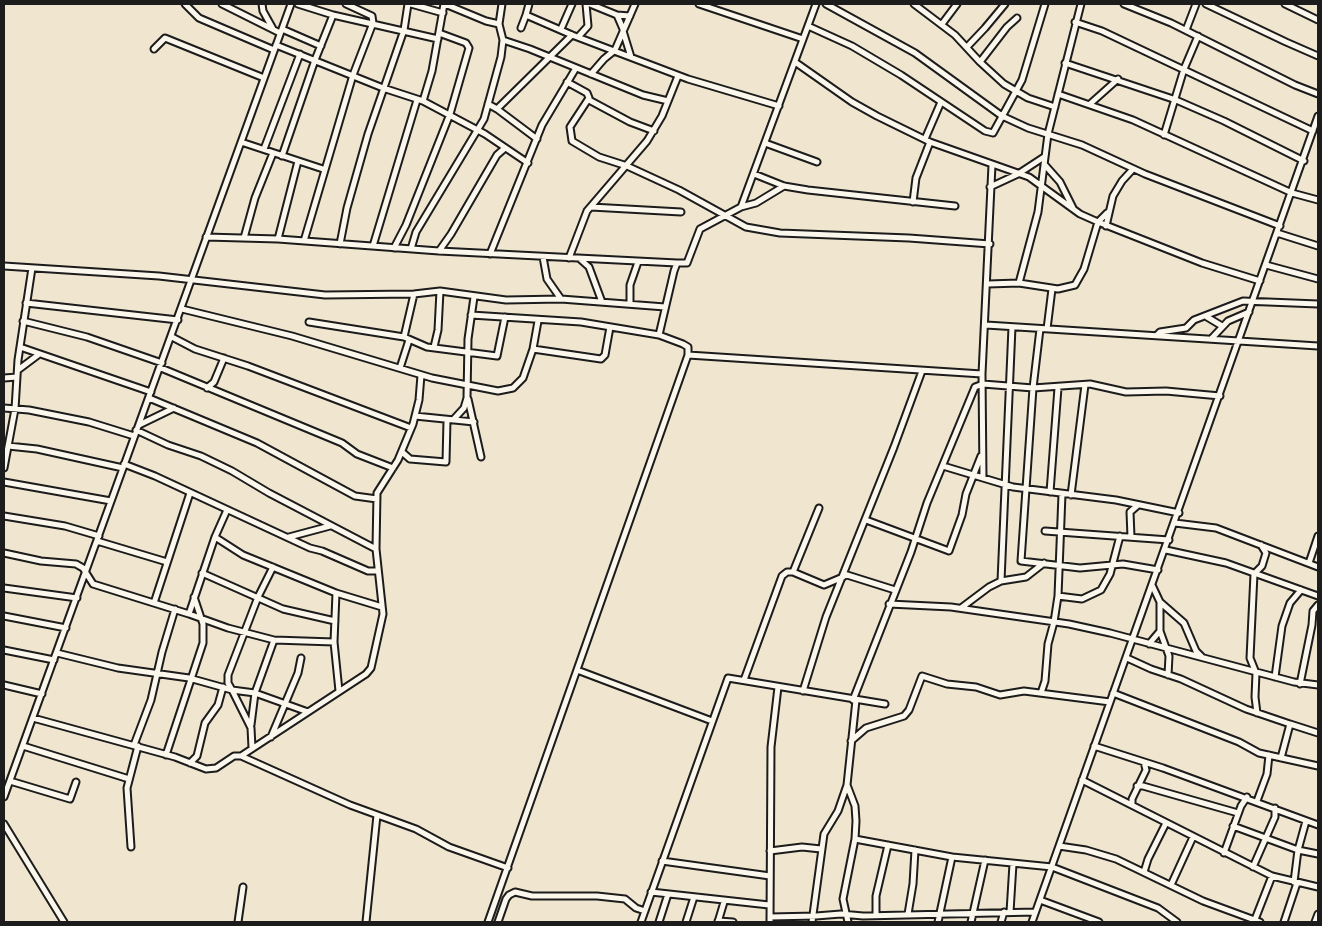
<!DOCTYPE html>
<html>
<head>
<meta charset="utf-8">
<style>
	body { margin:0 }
	#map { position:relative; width:1322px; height:926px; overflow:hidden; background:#f0e5cf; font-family:Pangolin,sans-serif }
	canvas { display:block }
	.frame { position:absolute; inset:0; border:5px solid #1c1c1c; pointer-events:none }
</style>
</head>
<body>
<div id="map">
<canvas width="1322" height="926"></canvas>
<div class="frame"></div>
</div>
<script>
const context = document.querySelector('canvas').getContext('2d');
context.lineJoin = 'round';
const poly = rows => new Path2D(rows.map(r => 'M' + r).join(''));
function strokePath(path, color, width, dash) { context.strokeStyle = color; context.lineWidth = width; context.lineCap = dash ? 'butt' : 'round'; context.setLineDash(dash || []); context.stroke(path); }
const street = poly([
	[185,4,199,18,274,50],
	[222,4,280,33],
	[262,4,263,11,273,29],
	[298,4,333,15,438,39],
	[411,4,443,13],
	[445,4,486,21,499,24],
	[529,4,526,15,572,35,688,79,779,106],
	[590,4,617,15,630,16],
	[699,4,803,39],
	[826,4,915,53,1002,116,1028,128,1082,145,1145,174,1280,226],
	[914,4,955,35,980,62,1004,84,1028,98,1055,107],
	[1124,4,1171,23,1295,85,1318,94],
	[1206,4,1286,42,1318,56],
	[1285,4,1318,20],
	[617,15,623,29],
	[1075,22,1102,31,1313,131],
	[942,24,957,4],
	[808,26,852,46,901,75,985,131,993,133,1022,80,1045,4],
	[521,28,526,15],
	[282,29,321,46],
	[561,29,572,4],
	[1186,30,1196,4],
	[623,31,631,57],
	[579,36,588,26,586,4],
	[503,40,530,49,643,95,668,101],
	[276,45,383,88,423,101,485,134,528,163],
	[967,47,985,28,1005,4],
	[154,49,165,38,264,78],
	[795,62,852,102,877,116,930,142,1029,177,1080,214,1098,222,1202,263,1260,281],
	[980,62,1007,27,1017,18],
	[1065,63,1176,100,1224,121,1304,161],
	[591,74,604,59,615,50,635,4],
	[567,82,587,93,589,98,570,127,572,141,599,157,627,166,679,190,746,227,780,233,909,238,990,244],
	[1058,94,1133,120,1292,193,1318,200],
	[589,100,630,122,654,131],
	[423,101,432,71,444,4],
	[488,104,497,109,572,35],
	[1090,104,1118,79],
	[497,109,537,139],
	[1164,135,1184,69,1198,36],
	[925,139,941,102],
	[241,142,323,169],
	[765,143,817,162],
	[264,149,300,54],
	[282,156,315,60,333,15],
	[1044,164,1060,182,1073,208],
	[754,174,784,186,808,190,955,206],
	[990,187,1018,174,1044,157],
	[913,202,916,178,930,142],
	[591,207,681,212],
	[741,207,756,203,784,186],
	[1106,226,1113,196,1122,181,1133,169],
	[1277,233,1318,246],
	[206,237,278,239,439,251,677,263],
	[244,238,255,198,273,153],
	[278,239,298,161],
	[304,241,353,75,373,23,372,16,346,4],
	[340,244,347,208,368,134,404,30,408,4],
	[373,246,417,100],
	[394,248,406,225,450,114,469,48,466,43,439,33],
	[411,249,416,232,484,119,501,57,503,40,499,24,502,4],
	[439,251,451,234,497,155,505,148],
	[490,254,542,125,576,68],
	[543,257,547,279,561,299],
	[569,258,587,211,647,141,662,116,678,76],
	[580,259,589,267,602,302],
	[1266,265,1318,279],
	[4,266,159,276,325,295,414,294,440,291,506,300,561,299,665,307],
	[1019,283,1058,289,1075,285,1084,269,1098,222,1107,213],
	[988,284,1019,283,1038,212,1048,134,1081,4],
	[414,294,404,337,427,347,497,356,505,317],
	[26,303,178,320],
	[630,303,630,285,638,262],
	[182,309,292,336,432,378,498,391,513,388,523,378,533,349,538,321],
	[471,315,581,322,659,335],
	[1207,317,1222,326],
	[23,321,87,337,162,363],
	[309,322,404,337],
	[986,325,1318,346],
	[1040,329,1033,388,1021,561,1080,568,1123,564,1158,570],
	[1047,329,1052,289],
	[1157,335,1160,332,1186,328,1194,320,1243,301,1318,304],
	[172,337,195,349,248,366,411,428],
	[1212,338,1228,321,1249,312],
	[20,347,151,392],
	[434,347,438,330,440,291],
	[533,349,601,359,605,355,610,327],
	[688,355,982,374,992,165],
	[161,368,342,443,357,454,393,468],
	[400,368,409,340],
	[18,370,38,355],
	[982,374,983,478],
	[421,375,419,400,413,424,398,460,377,493,376,549,383,614,371,668,366,674,241,756,350,805,416,829,449,847,508,868],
	[4,378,17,377],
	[207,388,214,382,224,358],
	[149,398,257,443,355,496,377,499],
	[468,399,481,457],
	[4,408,29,410,89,422,134,436],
	[415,416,474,422],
	[453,420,464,408,467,398,468,339,474,297],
	[139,425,174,408],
	[136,430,168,445,201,456,232,471,269,493,376,549],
	[8,446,37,449,123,468],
	[402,452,410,459,446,462,447,420],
	[124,464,155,476,310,548,322,551,368,571,378,571],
	[943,466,1013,487,1116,500,1179,513],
	[4,468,15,409,18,360,32,268],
	[4,482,111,501],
	[1050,492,1058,388],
	[1071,495,1085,385],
	[227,510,215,537,243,555,336,593,382,607],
	[4,516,65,526,99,536],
	[866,520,949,551,962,515,966,494,981,456],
	[1175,523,1216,528,1318,567],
	[1045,531,1169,540],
	[289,537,330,526],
	[1131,537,1130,512,1138,505],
	[97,541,167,562],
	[1166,550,1226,563,1318,596],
	[4,553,41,561,76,564,83,568,93,584,189,614,228,628,274,640,334,642,336,593],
	[1309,563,1318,536],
	[273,567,258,597,228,675,228,683,232,690,255,693,308,712],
	[793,572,824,585,843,577],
	[202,573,283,609,335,621],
	[844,574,895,590],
	[1001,581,1012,327],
	[1152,585,1160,602,1160,631,1169,656,1168,675],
	[4,588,77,598],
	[1058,596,1082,599,1101,590,1110,574,1120,536],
	[1160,602,1184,623,1196,651,1202,657],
	[154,603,190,493],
	[889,604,951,607,1069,624,1110,633,1294,682,1318,685],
	[961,608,989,587,1001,581,1026,577,1044,563],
	[189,614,215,537],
	[4,616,66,628],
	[334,642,339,691],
	[1149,644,1160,631],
	[4,650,54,660],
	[57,653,118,668,189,678,232,690,251,728,252,748],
	[1127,658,1151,669,1181,679,1246,709,1290,724,1281,758],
	[577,670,712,721],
	[1275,677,1282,626,1290,603,1301,590],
	[744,680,782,576,787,572,793,572,819,508],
	[1300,684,1312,625,1313,611,1318,605],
	[4,685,42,694],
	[803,691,826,617,894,447,922,371],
	[1041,693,1045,681,1048,644,1054,622,1058,596,1062,494],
	[1113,693,1239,742,1259,753,1318,766],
	[853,700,911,552,927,503,975,387,983,384,1033,388,1090,384,1126,392,1166,391,1220,396],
	[1257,713,1255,697,1256,673,1250,658,1254,574,1262,566,1266,553,1261,545],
	[33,718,175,757,206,769,216,768,234,756,241,756],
	[1290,724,1318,733],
	[251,725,255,693,274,640],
	[271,737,298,673,301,658],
	[851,741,866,728,904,716,909,710,922,676,947,684,976,687,1000,695,1024,691,1110,702],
	[134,745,151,700,162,652,175,609],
	[23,746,129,779],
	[1094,746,1163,768,1318,825],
	[166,755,203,643,203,624,194,597],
	[190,763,197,756,205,723,218,705,223,687],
	[1082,780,1272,876,1318,887],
	[10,781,70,799,76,782],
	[847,785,855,806,856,821,855,839,843,899,848,922],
	[1137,786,1143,786,1238,813],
	[4,797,291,4],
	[1257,801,1267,774,1269,755],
	[1132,805,1132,799,1146,770,1144,762],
	[4,824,64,922],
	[1233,826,1298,850,1318,854],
	[855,839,952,857,1052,867,1158,908,1177,922],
	[1059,846,1086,850,1116,859,1203,901,1260,922],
	[131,847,127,788,138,746],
	[770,851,802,847,821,849],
	[1224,853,1241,806,1247,797],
	[662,861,770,876],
	[1253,867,1275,817,1275,808],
	[1144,872,1148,859,1166,823],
	[1294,882,1298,850,1306,821],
	[1171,885,1193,837],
	[651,892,769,905],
	[1040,900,1099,922],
	[1010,912,1013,864],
	[908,914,913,884,915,850],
	[876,915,876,896,888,845],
	[770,917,816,916,841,914,863,916,1035,912],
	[718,921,733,922],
	[238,922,243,887],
	[366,922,377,815],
	[488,922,688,355,688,347,683,344,659,335,674,271,677,263,687,263,700,229,741,207,816,4],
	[498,922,506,899,509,895,515,892,532,896,597,896,625,899,636,908,645,911],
	[641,922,728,678,885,704],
	[659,922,668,894],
	[686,922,694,897],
	[718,922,724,902],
	[770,922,771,747,778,687],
	[812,922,824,834,838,811,847,785,856,700],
	[938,922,952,857],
	[971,922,985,860],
	[1001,922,1004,912],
	[1032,922,1318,116],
	[1254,922,1272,876],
	[1284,922,1297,883],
	[1315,922,1318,914]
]);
strokePath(street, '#1c1c1c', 9);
strokePath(street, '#fbf7ec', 5);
</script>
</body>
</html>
